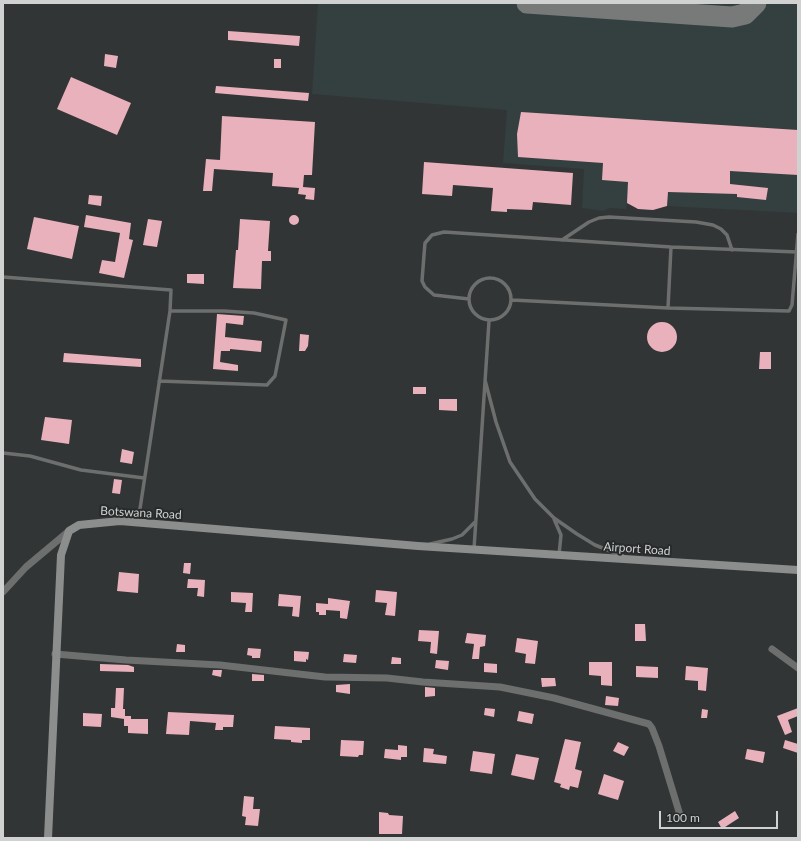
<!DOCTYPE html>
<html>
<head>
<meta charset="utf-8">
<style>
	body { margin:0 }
	#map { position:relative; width:801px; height:841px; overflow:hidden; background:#323535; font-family:Lato,sans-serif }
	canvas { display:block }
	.frame { position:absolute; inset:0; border:4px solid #d0d2d2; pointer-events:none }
	.scale { position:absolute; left:659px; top:811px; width:119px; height:18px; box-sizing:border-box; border:2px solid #d0d2d2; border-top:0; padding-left:5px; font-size:12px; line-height:14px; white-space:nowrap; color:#d0d2d2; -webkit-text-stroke:3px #282b2b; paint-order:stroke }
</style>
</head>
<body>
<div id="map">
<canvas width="801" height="841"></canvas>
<div class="frame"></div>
<div class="scale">100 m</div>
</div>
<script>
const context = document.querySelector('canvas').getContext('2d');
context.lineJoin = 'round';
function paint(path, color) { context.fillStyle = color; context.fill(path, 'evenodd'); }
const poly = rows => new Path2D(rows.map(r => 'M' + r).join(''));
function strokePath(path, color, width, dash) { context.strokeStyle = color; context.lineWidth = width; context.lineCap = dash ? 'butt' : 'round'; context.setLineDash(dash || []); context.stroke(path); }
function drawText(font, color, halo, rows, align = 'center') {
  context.font = font + ' Lato,sans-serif'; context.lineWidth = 4; context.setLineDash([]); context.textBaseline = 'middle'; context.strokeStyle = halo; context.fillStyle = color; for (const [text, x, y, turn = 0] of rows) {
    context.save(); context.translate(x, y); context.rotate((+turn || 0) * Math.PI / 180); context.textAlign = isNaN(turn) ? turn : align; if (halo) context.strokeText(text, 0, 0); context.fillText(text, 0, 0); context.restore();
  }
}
const built = poly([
	[318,3,798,3,798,213,667,206,653,210,646,210,638,209,627,203,626,209,610,208,603,211,582,208,584,169,503,163,507,110,312,94]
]);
const taxiway = poly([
	[527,3,732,17,745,14,756,3]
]);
const building = poly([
	[228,31,300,36,299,46,228,40],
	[105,54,118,56,116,68,104,66],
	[274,59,281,59,281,68,274,68],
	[71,77,131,103,117,135,57,109],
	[216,86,309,93,308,101,215,93],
	[521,112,798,130,798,175,730,171,730,184,768,188,766,200,737,197,737,194,668,192,667,206,653,210,638,209,627,203,628,182,602,180,603,163,518,157,517,134],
	[222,116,315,122,312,175,304,175,303,187,315,188,314,200,305,199,306,195,298,194,299,188,272,186,273,173,214,169,212,191,203,191,206,159,220,160],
	[424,162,573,173,571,205,533,202,532,210,507,209,507,212,491,211,493,188,453,185,452,196,422,194],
	[89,195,102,196,101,206,88,204],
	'289 220a5 5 0 1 1 10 0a5 5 0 1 1-10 0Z',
	[86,215,131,223,129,239,133,240,124,278,99,273,102,260,115,262,120,233,84,227],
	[34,217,79,226,72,259,27,249],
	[148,219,162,221,157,247,143,245],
	[240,219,270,221,268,251,271,251,271,261,262,261,261,289,233,288,236,250,238,250],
	[187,274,204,274,204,284,187,283],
	[217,314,244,316,243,325,226,323,225,337,262,341,261,352,230,349,230,351,221,351,220,362,238,365,238,371,213,369],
	'647 337a15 15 0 1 1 30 0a15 15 0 1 1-30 0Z',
	[300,334,309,335,308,346,305,351,299,351],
	[760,352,771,352,771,369,759,369],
	[64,353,141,359,141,367,63,362],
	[413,387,426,387,426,394,413,394],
	[439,399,457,399,457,411,439,410],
	[45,417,72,420,69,444,41,440],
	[122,449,134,452,132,464,120,462],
	[114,479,122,480,120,494,112,493],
	[184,563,191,563,190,574,183,573],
	[119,572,139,574,138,593,117,591],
	[188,579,205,580,204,597,197,596,198,588,187,588],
	[376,590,397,592,395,616,385,615,387,603,375,602],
	[231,592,253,593,252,612,245,612,246,603,231,602],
	[279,594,301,596,299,617,292,616,293,607,278,606],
	[328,598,350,601,347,619,340,618,340,611,326,610,326,615,319,615,319,612,316,612,316,603,328,604],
	[635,624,645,624,646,641,635,641],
	[419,630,439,631,437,654,430,653,431,642,418,641],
	[467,633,486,635,485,646,480,647,479,659,472,659,474,644,465,643],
	[517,638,538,641,535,664,525,663,526,654,515,652],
	[177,644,185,645,185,652,176,652],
	[248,648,261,649,260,658,252,658,252,656,247,655],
	[294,651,309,652,308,660,306,659,306,662,294,661],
	[344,654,357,655,356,663,343,662],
	[392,657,401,658,401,664,391,664],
	[436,660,449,661,448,670,435,668],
	[589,662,612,662,612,686,601,685,601,676,589,675],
	[484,663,497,664,497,673,484,672],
	[100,664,128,665,134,667,134,672,100,671],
	[636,666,658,667,658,678,636,677],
	[686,666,708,668,706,691,698,690,698,681,685,680],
	[213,670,222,670,221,677,212,675],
	[252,674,264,675,264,681,252,681],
	[541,678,555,678,556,686,542,687],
	[350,684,350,694,336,692,336,685],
	[425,687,435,688,435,696,425,697],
	[116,688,124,688,123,709,125,709,125,716,131,716,131,719,148,719,148,734,128,733,128,726,124,726,124,719,111,717,111,708,115,708],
	[606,696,619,698,618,706,605,705],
	[485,708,495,709,494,717,484,715],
	[798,708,798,716,788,720,792,732,785,735,777,716],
	[702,709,708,710,707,718,701,718],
	[519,711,534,714,532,724,517,721],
	[168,712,234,715,233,727,223,727,223,730,215,730,216,723,190,721,189,735,166,734],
	[83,713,102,714,101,727,83,726],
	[275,726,310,728,310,740,302,740,302,743,291,742,291,740,274,739],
	[565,739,581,742,575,769,582,771,578,788,570,786,569,790,560,787,561,784,554,782],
	[341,740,364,741,363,755,359,755,358,757,340,756],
	[785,740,798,744,798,753,783,748],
	[618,742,629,747,624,756,613,751],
	[398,745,407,746,407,757,401,757,401,760,384,758,385,749,398,750],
	[424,748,434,749,433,754,447,756,446,764,423,762],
	[747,749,765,752,763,763,745,759],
	[473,751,495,754,492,774,470,771],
	[516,754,539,758,534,780,511,775],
	[604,774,624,781,618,800,598,794],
	[244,796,254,797,253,809,260,809,258,826,245,825,246,817,242,816],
	[735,811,739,818,722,829,718,822],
	[379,812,388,813,389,815,403,816,402,834,379,834]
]);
const lane = poly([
	[562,240,589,222,599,218,609,217,696,222,713,225,721,229,727,235,732,250],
	[3,277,171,290,170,311,224,311,254,313,286,320,275,376,267,385,159,381],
	'469 299a21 21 0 1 1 42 0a21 21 0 1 1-42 0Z',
	[469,299,434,295,425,287,422,281,424,255,425,243,432,235,444,232,671,247,797,252],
	[512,300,668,308,789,311,792,305,798,234],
	[668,308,671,247],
	[485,380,496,422,510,462,535,499,554,518,577,534,595,545,623,556],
	[3,453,30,456,81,470,144,478],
	[554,519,561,535,559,555],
	[138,522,170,311],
	[430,544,452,539,462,535,475,522],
	[474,549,489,321]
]);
const street = poly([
	[3,592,26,567,69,531],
	[772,649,798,668],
	[55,654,126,660,220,665,325,677,387,678,423,682,500,687,554,698,649,724,652,728,659,746,680,815]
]);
const secondary = poly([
	[48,838,61,555,69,531,79,525,120,521,418,546,798,570]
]);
const streetNames = [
	["Botswana Road",141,513,3],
	["Airport Road",637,549,4]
];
paint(built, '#343f3f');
strokePath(taxiway, '#787a7a', 21);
paint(building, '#e8b1bb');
strokePath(lane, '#6d6e6e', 3.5);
strokePath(street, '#6d6e6e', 7);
strokePath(secondary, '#8c8e8e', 8);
drawText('12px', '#d0d2d2', '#282b2b', streetNames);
</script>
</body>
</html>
